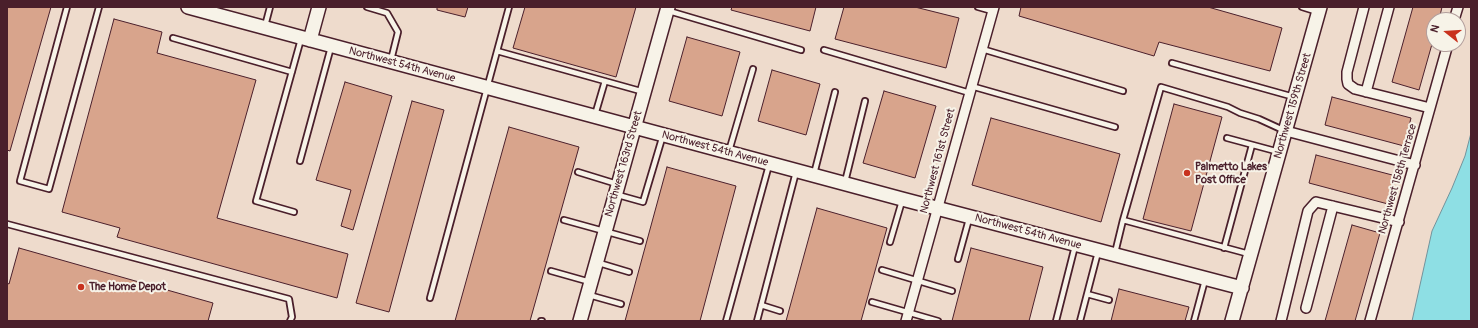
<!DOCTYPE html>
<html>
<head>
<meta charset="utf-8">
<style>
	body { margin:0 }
	#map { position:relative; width:1478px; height:328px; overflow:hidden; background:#eedbcc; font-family:Pangolin,sans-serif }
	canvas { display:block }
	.frame { position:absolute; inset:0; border:8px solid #4a1f2b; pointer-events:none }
	.north { position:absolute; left:1426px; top:12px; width:40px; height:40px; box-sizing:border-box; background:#f7f3e8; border:1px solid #b29e9c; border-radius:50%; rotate:287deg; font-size:11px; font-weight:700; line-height:16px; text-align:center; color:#4a1f2b }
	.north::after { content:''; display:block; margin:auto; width:14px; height:18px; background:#c8321e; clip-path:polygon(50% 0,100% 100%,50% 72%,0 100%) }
</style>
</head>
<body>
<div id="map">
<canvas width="1478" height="328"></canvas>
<div class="frame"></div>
<div class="north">N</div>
</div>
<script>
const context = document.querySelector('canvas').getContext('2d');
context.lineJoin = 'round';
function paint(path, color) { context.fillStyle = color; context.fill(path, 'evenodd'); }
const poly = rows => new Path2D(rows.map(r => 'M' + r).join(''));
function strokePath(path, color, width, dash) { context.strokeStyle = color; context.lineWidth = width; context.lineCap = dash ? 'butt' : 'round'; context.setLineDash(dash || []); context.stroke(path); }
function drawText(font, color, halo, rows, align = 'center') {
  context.font = font + ' Pangolin,sans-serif'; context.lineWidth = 4; context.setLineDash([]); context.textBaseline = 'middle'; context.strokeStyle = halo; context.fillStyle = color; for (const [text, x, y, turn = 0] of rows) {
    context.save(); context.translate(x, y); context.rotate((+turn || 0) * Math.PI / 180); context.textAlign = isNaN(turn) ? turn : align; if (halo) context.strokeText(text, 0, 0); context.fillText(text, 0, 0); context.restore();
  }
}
const water = poly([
	[1471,133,1471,321,1412,321,1432,231,1452,188,1465,156,1471,133]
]);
const building = poly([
	[7,7,51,7,10,151,7,150,7,7],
	[437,7,468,7,465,17,437,10,437,7],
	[525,7,636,7,616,77,513,48,525,7],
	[732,7,816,7,810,31,731,10,732,7],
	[844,7,915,7,959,18,946,68,835,39,844,7],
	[1021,7,1208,7,1282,28,1270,71,1159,42,1154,56,1019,16,1021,7],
	[1413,7,1442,7,1439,20,1434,20,1434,37,1419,90,1392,82,1413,7],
	[114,19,162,32,157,53,256,80,217,218,348,254,337,298,117,237,120,228,62,212,114,19],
	[687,37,740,52,722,116,669,101,687,37],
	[772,70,820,84,806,135,758,121,772,70],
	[345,82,392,96,353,230,341,226,351,190,316,180,345,82],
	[884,91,936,106,915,178,863,163,884,91],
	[1332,97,1411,118,1404,146,1325,125,1332,97],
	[412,101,444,110,389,312,356,303,412,101],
	[1174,104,1222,117,1191,231,1143,219,1174,104],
	[991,118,1120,154,1101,222,972,185,991,118],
	[509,127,579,147,530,321,455,321,509,127],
	[1316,155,1396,176,1388,204,1309,183,1316,155],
	[667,167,736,186,700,321,625,321,667,167],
	[817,208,887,228,861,321,786,321,817,208],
	[1352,225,1380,233,1355,321,1325,321,1352,225],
	[19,248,213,303,208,321,7,321,7,283,9,284,19,248],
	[971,248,1043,267,1029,321,952,321,971,248],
	[1119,289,1189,307,1185,321,1111,321,1119,289]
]);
const lane = poly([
	[67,7,20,181,49,189,99,7],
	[367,7,387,13,398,32,391,60],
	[978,7,992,11],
	[1302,7,1318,12],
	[669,11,801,50],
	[265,26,270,7],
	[173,38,292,72],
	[982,49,1123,91],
	[824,50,970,93],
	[497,51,644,92],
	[1172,63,1294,97],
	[971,86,1115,127],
	[595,115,605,81],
	[1227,138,1279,152],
	[729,151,753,69],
	[300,161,331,47],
	[578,172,617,184],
	[814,174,835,92],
	[845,182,865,101],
	[618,195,643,202,663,135],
	[294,212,256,201,301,39],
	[564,220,640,241],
	[1123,220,1161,87,1228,107,1240,113,1259,119,1283,130],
	[7,224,289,299,292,317,290,321],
	[890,242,902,201],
	[1224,248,1252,145],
	[1115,253,1123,220,1249,254],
	[958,259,969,219],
	[599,263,629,272],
	[882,270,952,291],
	[551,271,590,282],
	[1087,294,1109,300],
	[589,295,621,304],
	[430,298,509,7],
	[872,302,938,321],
	[761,305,780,311],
	[541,321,542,321],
	[726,321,769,165],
	[757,321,796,172],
	[1056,321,1075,246],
	[1080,321,1098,252],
	[1194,321,1205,280]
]);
const street = poly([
	[1364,7,1347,72,1347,79,1348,84,1355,89,1430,108],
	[1454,20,1458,7],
	[1366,92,1389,7],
	[1286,131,1415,165],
	[1306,308,1333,206],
	[906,321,994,7],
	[1281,321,1308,211,1316,202,1399,222],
	[1370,321,1448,44]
]);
const secondary = poly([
	[188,7,902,199,1242,288],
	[310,40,319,7],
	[580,321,668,7],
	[1232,321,1320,7]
]);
const markers = [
	[1187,173,4,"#c8321e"],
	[81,287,4,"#c8321e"]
];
const streetNames = [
	["Northwest 54th Avenue",402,65,15],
	["Northwest 159th Street",1293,106,-74],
	["Northwest 54th Avenue",715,149,15],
	["Northwest 161st Street",938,161,-75],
	["Northwest 163rd Street",624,164,-74],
	["Northwest 158th Terrace",1398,179,-74],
	["Northwest 54th Avenue",1028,232,15]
];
const poiNames = [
	["Palmetto Lakes",1195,167],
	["Post Office",1195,180],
	["The Home Depot",89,287]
];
paint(water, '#8edfe4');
strokePath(water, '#73929a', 1);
paint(building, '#d8a48c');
strokePath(building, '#4a1f2b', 1);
strokePath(lane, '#4a1f2b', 8);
strokePath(street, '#4a1f2b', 12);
strokePath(secondary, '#4a1f2b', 16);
strokePath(lane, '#f7f3e8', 4.5);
strokePath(street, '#f7f3e8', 9);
strokePath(secondary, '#f7f3e8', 13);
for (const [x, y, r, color] of markers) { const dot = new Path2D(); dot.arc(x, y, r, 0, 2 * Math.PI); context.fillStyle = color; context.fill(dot); strokePath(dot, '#f7f3e8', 1.5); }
drawText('11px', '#4a1f2b', '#f7f3e8', streetNames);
drawText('bold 11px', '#4a1f2b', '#f7f3e8', poiNames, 'left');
</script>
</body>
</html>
